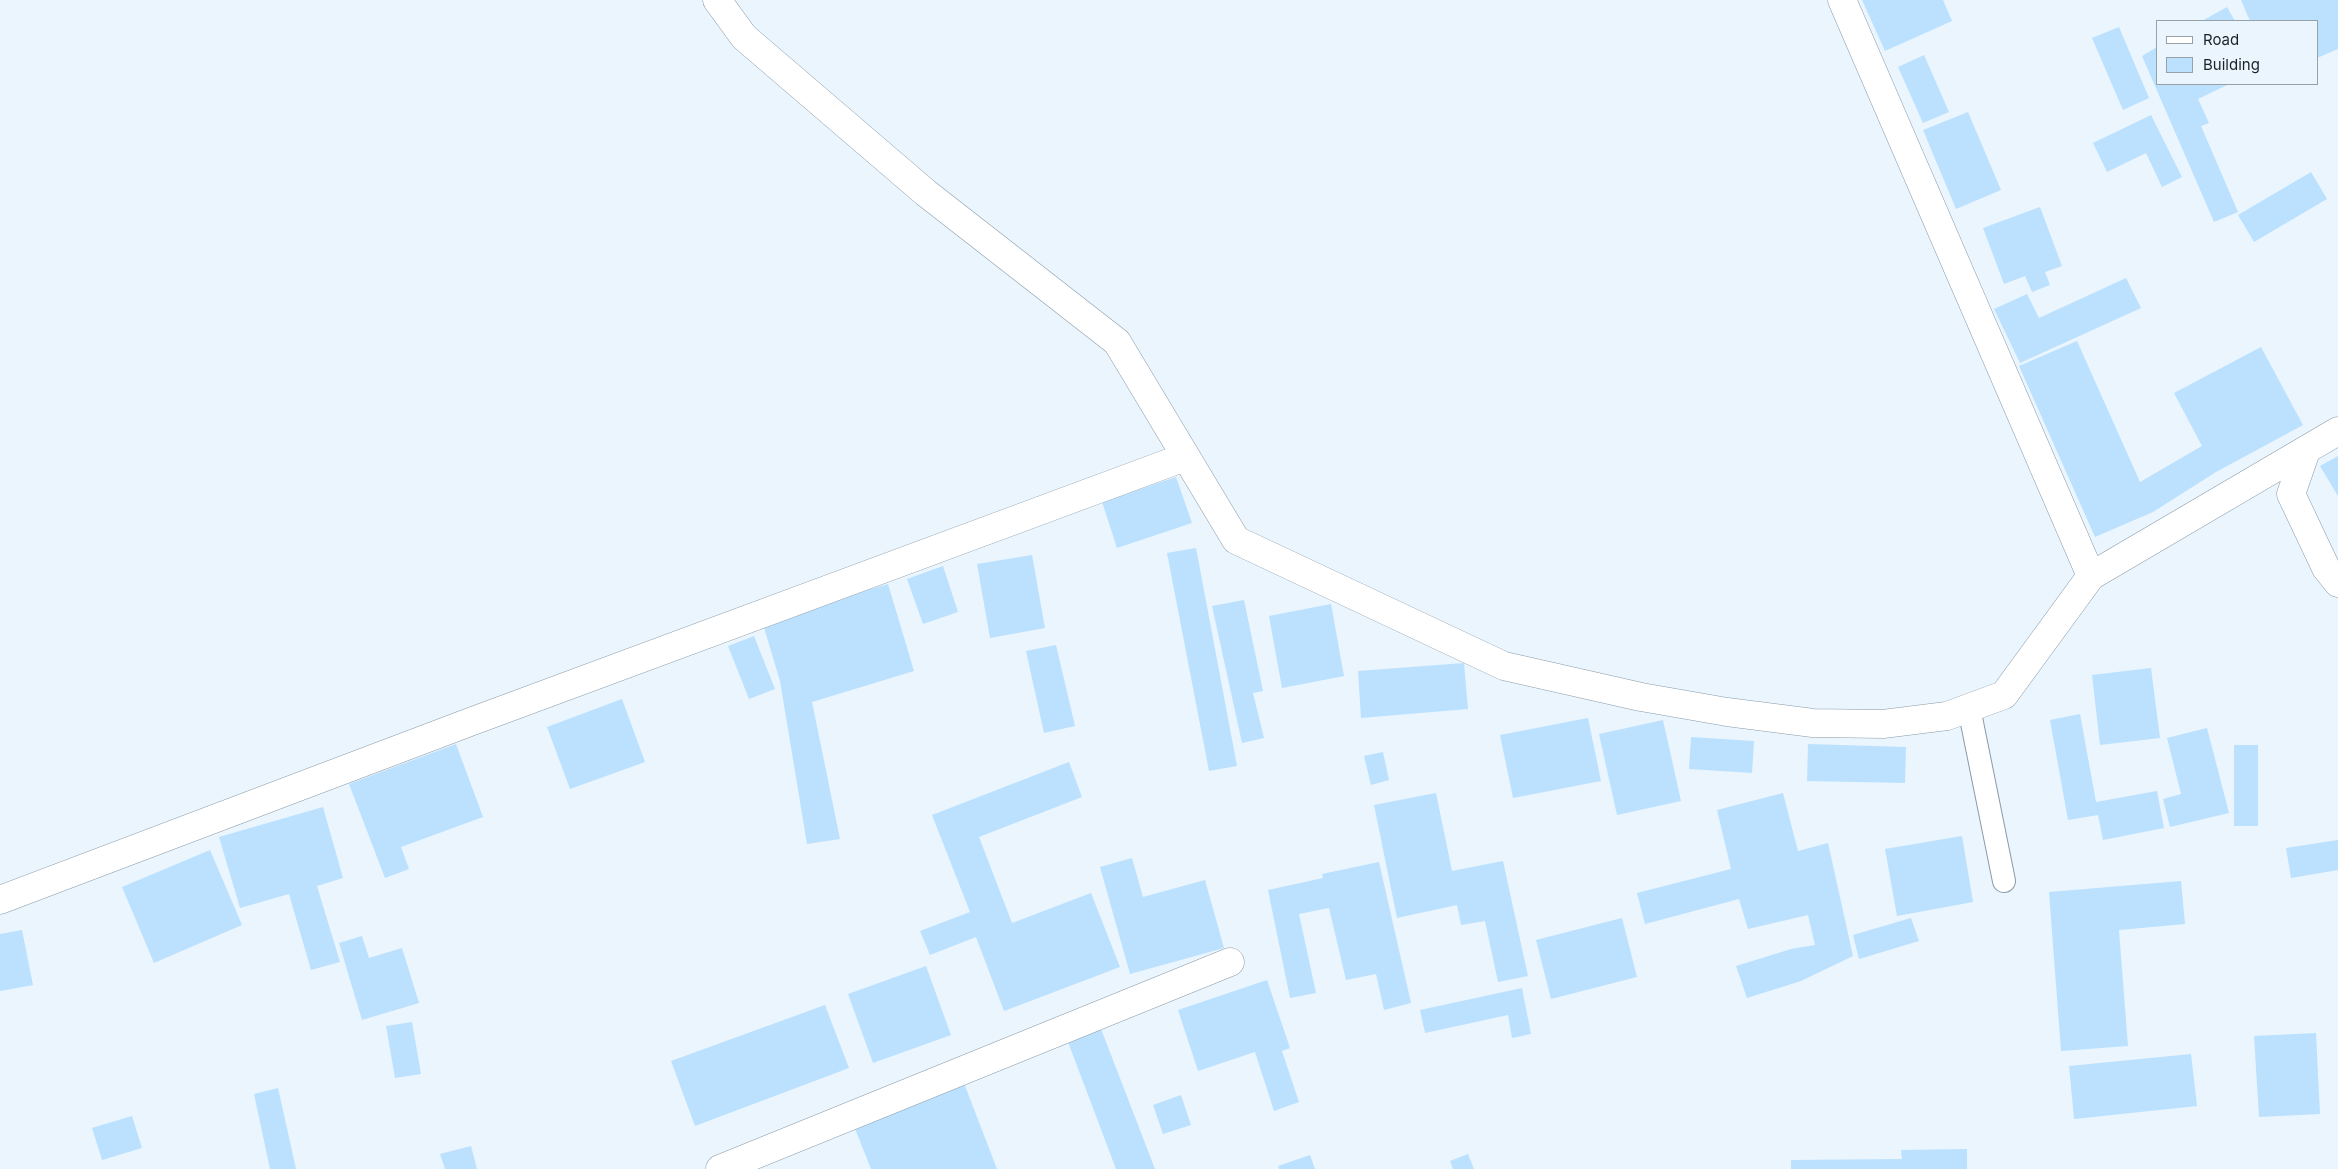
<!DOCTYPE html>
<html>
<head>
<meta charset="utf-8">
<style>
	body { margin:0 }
	#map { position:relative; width:2338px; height:1169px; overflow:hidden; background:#eaf5fe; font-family:Inter,sans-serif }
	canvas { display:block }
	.legend { position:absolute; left:2156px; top:20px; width:162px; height:65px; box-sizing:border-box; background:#eaf5fe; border:1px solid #97a1a8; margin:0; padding:6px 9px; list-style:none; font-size:15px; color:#1b2227 }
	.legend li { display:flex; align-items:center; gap:10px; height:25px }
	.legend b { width:25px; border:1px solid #97a1a8 }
</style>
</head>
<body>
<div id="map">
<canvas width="2338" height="1169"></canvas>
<ul class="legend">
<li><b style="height:6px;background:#fff"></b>Road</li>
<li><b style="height:14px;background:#bbe1fe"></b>Building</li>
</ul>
</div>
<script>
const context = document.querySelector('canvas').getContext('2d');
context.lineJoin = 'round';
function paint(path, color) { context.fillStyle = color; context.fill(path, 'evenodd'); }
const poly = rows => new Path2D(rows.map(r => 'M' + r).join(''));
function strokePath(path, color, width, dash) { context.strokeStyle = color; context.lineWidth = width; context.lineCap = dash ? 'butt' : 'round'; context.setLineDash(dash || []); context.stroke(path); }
const building = poly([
	[1862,0,1943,0,1952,21,1885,51],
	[2241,0,2338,0,2338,49,2317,58,2317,21,2250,21],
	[2227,7,2235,21,2202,21],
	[2119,27,2149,98,2123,110,2092,38],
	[2157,47,2157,84,2227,85,2198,99,2209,123,2201,126,2238,212,2214,222,2142,56],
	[1924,55,1949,112,1923,123,1898,67],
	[1968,112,2001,190,1956,209,1923,130],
	[2151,115,2182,177,2162,187,2146,153,2107,172,2093,143],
	[2311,172,2327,199,2254,242,2238,215],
	[2040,207,2062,266,2045,272,2050,285,2032,292,2025,276,2004,284,1983,228],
	[2126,278,2141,308,2020,363,1994,309,2027,294,2039,318],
	[2077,341,2140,482,2202,446,2174,393,2261,347,2303,425,2216,472,2153,512,2095,537,2019,366],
	[2338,456,2338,496,2320,466],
	[1176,477,1192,523,1117,548,1102,502],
	[1196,548,1237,766,1209,771,1167,553],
	[1032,555,1045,628,990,638,977,564],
	[943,566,958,612,923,624,907,579],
	[888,584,914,671,812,702,840,839,807,844,780,681,762,621],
	[1244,600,1263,691,1253,693,1264,738,1242,743,1212,606],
	[1331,604,1344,676,1282,688,1269,616],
	[754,636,775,689,749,699,728,646],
	[1056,645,1075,726,1044,733,1026,651],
	[1464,663,1468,709,1361,718,1358,671],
	[2151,668,2160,738,2100,745,2092,675],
	[622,699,645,762,570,789,547,727],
	[2080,714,2096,802,2157,791,2164,828,2103,840,2098,815,2068,820,2050,720],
	[1588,718,1601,781,1513,798,1500,735],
	[1663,720,1681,801,1617,815,1599,734],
	[2207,728,2229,813,2170,827,2163,799,2181,794,2167,738],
	[1691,737,1754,741,1752,773,1689,769],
	[456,744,483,817,401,847,409,869,385,878,349,784],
	[1808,744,1906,747,1905,783,1807,781],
	[2234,745,2258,745,2258,826,2234,826],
	[1383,752,1389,780,1371,785,1364,756],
	[1069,762,1082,797,979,837,1012,923,1091,893,1120,967,1004,1011,976,937,930,955,920,931,970,912,932,815],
	[1436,793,1452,871,1503,861,1528,976,1498,982,1485,921,1461,925,1457,905,1397,918,1374,805],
	[1783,793,1798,851,1828,843,1853,956,1801,981,1747,998,1736,966,1791,949,1815,945,1808,915,1748,929,1739,899,1645,924,1637,893,1731,869,1717,810],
	[323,807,343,878,317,886,340,962,311,970,289,894,240,908,219,837],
	[1962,836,1973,902,1897,916,1885,849],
	[2338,840,2338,870,2291,878,2286,848],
	[210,850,242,925,154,963,122,887],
	[1132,858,1143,897,1205,880,1224,948,1130,974,1100,867],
	[1379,862,1411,1003,1384,1010,1376,974,1346,980,1329,908,1299,914,1316,993,1290,998,1268,890,1323,878,1322,874],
	[2181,881,2185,924,2119,930,2128,1046,2061,1051,2049,892],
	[1622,918,1637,977,1551,999,1536,940],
	[1911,918,1919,941,1859,959,1853,935],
	[22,930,33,985,0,991,0,934],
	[362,936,369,958,402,948,419,1003,362,1020,339,943],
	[926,966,951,1035,873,1063,848,994],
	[1267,980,1290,1048,1282,1051,1299,1102,1274,1111,1255,1052,1198,1071,1178,1010],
	[1522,988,1531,1034,1512,1038,1508,1015,1425,1033,1420,1010],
	[825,1005,849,1068,695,1126,671,1061],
	[412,1022,421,1074,395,1078,386,1026],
	[1101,1029,1155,1169,1116,1169,1068,1042],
	[2316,1033,2320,1114,2259,1117,2254,1036],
	[2191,1054,2197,1106,2074,1119,2069,1066],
	[962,1078,997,1169,871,1169,852,1121],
	[278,1088,296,1169,270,1169,254,1094],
	[1181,1095,1191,1125,1163,1134,1153,1105],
	[132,1116,142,1148,102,1160,92,1128],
	[471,1146,477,1169,445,1169,440,1154],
	[1967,1149,1967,1169,1791,1169,1791,1160,1902,1159,1901,1150],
	[1468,1154,1474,1169,1453,1169,1450,1161],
	[1310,1155,1315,1169,1279,1169,1278,1166]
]);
const service = poly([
	[1969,708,2004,881]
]);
const minor = poly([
	[717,0,744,37,926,193,1117,342,1236,540,1504,666,1641,697,1727,712,1813,723,1883,724,1947,716,2004,695,2091,576,2338,431],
	[1842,0,2091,576],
	[2306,451,2291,494,2326,568,2338,583],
	[0,900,470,722,1185,457],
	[720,1169,1230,962]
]);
paint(building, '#bbe1fe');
strokePath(service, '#8a9ba8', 24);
strokePath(minor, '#8a9ba8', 29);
strokePath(service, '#fff', 22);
strokePath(minor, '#fff', 28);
</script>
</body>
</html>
